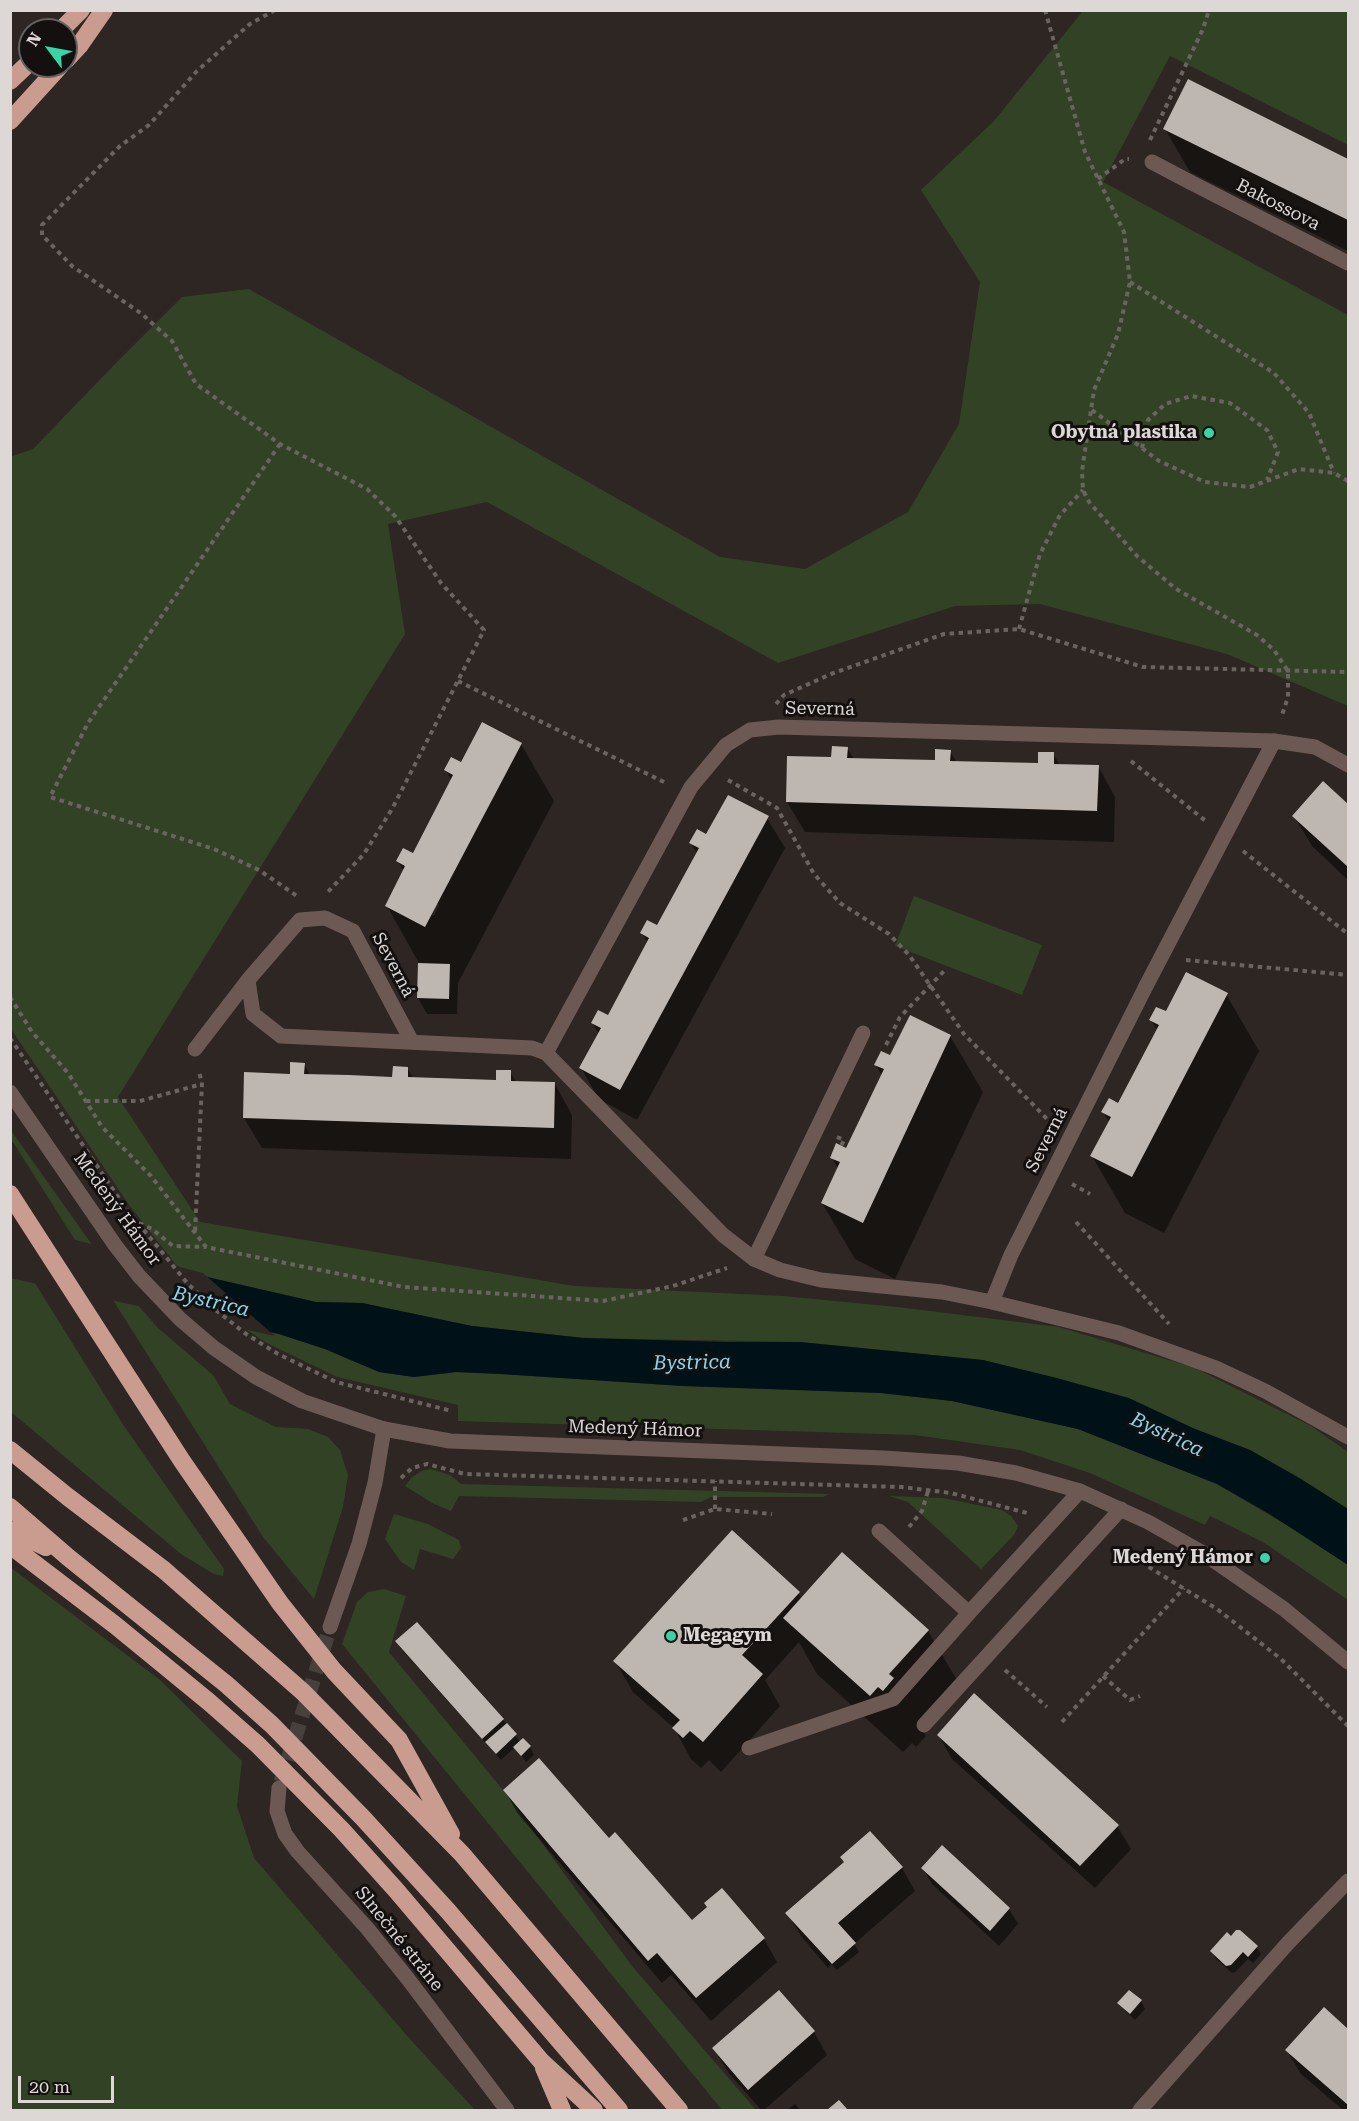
<!DOCTYPE html>
<html>
<head>
<meta charset="utf-8">
<style>
	body { margin:0 }
	#map { position:relative; width:1359px; height:2121px; overflow:hidden; background:#2d2623; font-family:"Roboto Serif",serif }
	canvas { display:block }
	.frame { position:absolute; inset:0; border:12px solid #ddd8d6; pointer-events:none }
	.north { position:absolute; left:18px; top:18px; width:60px; height:60px; box-sizing:border-box; background:#13100f; border:2px solid #64605f; border-radius:50%; rotate:302deg; font-size:16px; font-weight:700; line-height:24px; text-align:center; color:#ddd8d6 }
	.north::after { content:''; display:block; margin:auto; width:21px; height:27px; background:#39d4a5; clip-path:polygon(50% 0,100% 100%,50% 72%,0 100%) }
	.scale { position:absolute; left:18px; top:2076px; width:96px; height:27px; box-sizing:border-box; border:3px solid #ddd8d6; border-top:0; padding-left:8px; font-size:18px; line-height:21px; white-space:nowrap; color:#ddd8d6; -webkit-text-stroke:4px #13100f; paint-order:stroke }
</style>
</head>
<body>
<div id="map">
<canvas width="1359" height="2121"></canvas>
<div class="frame"></div>
<div class="north">N</div>
<div class="scale">20 m</div>
</div>
<script>
const context = document.querySelector('canvas').getContext('2d');
context.lineJoin = 'round';
function paint(path, color) { context.fillStyle = color; context.fill(path, 'evenodd'); }
const poly = rows => new Path2D(rows.map(r => 'M' + r).join(''));
function strokePath(path, color, width, dash) { context.strokeStyle = color; context.lineWidth = width; context.lineCap = dash ? 'butt' : 'round'; context.setLineDash(dash || []); context.stroke(path); }
function drawText(font, color, halo, rows, align = 'center') {
  context.font = font + ' "Roboto Serif",serif'; context.lineWidth = 6; context.setLineDash([]); context.textBaseline = 'middle'; context.strokeStyle = halo; context.fillStyle = color; for (const [text, x, y, turn = 0] of rows) {
    context.save(); context.translate(x, y); context.rotate((+turn || 0) * Math.PI / 180); context.textAlign = isNaN(turn) ? turn : align; if (halo) context.strokeText(text, 0, 0); context.fillText(text, 0, 0); context.restore();
  }
}
const green = poly([
	[1083,11,1348,11,1348,145,1170,56,1103,182,1348,315,1348,706,1227,654,1040,604,955,606,778,663,487,502,388,524,405,634,118,1097,200,1222,574,1286,783,1296,897,1307,1059,1327,1195,1368,1311,1426,1348,1452,1348,1509,1301,1479,1250,1450,1195,1429,983,1360,800,1342,584,1338,472,1326,362,1303,316,1302,181,1271,129,1205,11,1029,10,457,33,449,115,364,182,297,249,289,720,557,805,569,908,512,959,424,980,282,921,190,994,121],
	[914,896,1042,945,1022,995,895,946],
	[10,1129,122,1287,158,1328,213,1375,230,1404,276,1427,308,1429,328,1437,340,1450,348,1475,343,1507,314,1599,263,1537,11,1139],
	[10,1275,33,1280,124,1426,224,1569,223,1576,214,1574,181,1554,11,1412],
	[241,1326,279,1334,325,1349,379,1372,414,1377,456,1372,501,1374,683,1386,881,1393,952,1401,1078,1429,1217,1484,1317,1543,1348,1565,1348,1600,1263,1542,1210,1516,1205,1525,1090,1473,1020,1450,915,1435,458,1421,458,1405,337,1377,267,1343],
	[431,1469,450,1475,461,1484,830,1494,823,1497,711,1497,701,1502,459,1496,451,1511,434,1504,405,1486,411,1478,421,1471],
	[889,1496,943,1498,1002,1510,1011,1516,1018,1526,1014,1535,981,1569,908,1502],
	[394,1514,428,1524,459,1540,461,1548,453,1559,420,1549,414,1570,401,1562,385,1539],
	[10,1567,160,1680,242,1761,237,1806,254,1858,409,2038,475,2110,11,2110],
	[384,1589,406,1596,389,1652,503,1790,632,1966,756,2110,722,2110,342,1644,357,1602,368,1592]
]);
const water = poly([
	[10,1226,181,1271,316,1302,362,1303,472,1326,584,1338,724,1342,800,1342,983,1360,1053,1377,1129,1398,1195,1429,1250,1450,1301,1479,1348,1509,1348,1565,1268,1513,1217,1484,1078,1429,952,1401,881,1393,683,1386,501,1374,456,1372,414,1377,379,1372,325,1349,279,1334,11,1275]
]);
const pier = poly([
	[10,1223,203,1273,275,1336,10,1278]
]);
const shadow = poly([
	[1189,81,1348,160,1348,251,1190,172,1165,129],
	[521,744,554,801,458,983,457,1014,427,1014,418,998,419,963,387,906,404,872,398,861,413,855,452,781,446,770],
	[436,904,439,904,434,915,430,915],
	[847,748,854,759,936,762,950,751,957,763,1039,765,1053,754,1060,765,1098,766,1115,797,1114,842,805,832,787,802,833,758],
	[1323,783,1348,806,1348,880,1312,846,1294,816],
	[767,818,785,848,637,1120,599,1099,581,1068,599,1034,592,1023,608,1017,648,944,642,933,658,927,697,854,691,843],
	[1226,994,1259,1051,1164,1233,1125,1213,1092,1156,1110,1123,1103,1112,1119,1105,1158,1031,1151,1020],
	[950,1036,983,1092,895,1279,855,1259,822,1203,838,1169,832,1158,847,1150,882,1076,876,1065,891,1057],
	[304,1064,310,1075,394,1079,407,1068,414,1079,498,1082,510,1072,517,1083,555,1084,572,1115,571,1159,262,1148,244,1118],
	[798,1593,802,1599,928,1631,961,1687,922,1730,926,1736,916,1747,912,1743,903,1752,817,1674,799,1642,765,1680,780,1706,721,1772,709,1760,701,1768,691,1759,674,1728,633,1692,615,1661],
	[417,1624,503,1720,520,1742,530,1747,534,1755,526,1762,515,1747,501,1760,401,1649,397,1641],
	[939,1736,1117,1826,1131,1849,1095,1888,952,1759],
	[505,1791,692,1922,708,1908,721,1890,764,1939,777,1962,711,2021,671,1975,662,1983,518,1814],
	[942,1847,1009,1909,1018,1924,999,1946,932,1884,923,1868],
	[902,1868,915,1891,854,1944,859,1952,837,1970,831,1964,828,1968,801,1936,787,1913],
	[1256,1947,1261,1954,1253,1963,1248,1959,1235,1972,1232,1973,1216,1959,1212,1951],
	[779,1992,814,2032,827,2055,764,2110,761,2110,728,2072,714,2049],
	[1130,1992,1141,2001,1145,2009,1135,2020,1124,2010,1119,2003],
	[1324,2009,1348,2031,1348,2110,1343,2110,1301,2074,1287,2051],
	[795,2104,800,2110,787,2110]
]);
const building = poly([
	[1188,79,1348,159,1348,220,1163,129],
	[482,722,522,743,425,927,385,906,405,866,396,861,403,848,413,853,453,775,444,770,451,757,461,762],
	[832,746,848,747,847,758,890,759,935,760,935,749,951,750,950,761,1038,763,1038,752,1054,752,1054,764,1099,765,1097,811,786,802,787,756,831,757],
	[1323,781,1348,804,1348,867,1292,816],
	[728,795,769,816,620,1090,579,1068,601,1028,591,1023,598,1010,608,1015,649,938,640,933,647,920,657,925,699,848,689,843,697,829,706,834],
	[418,963,450,964,449,999,417,998],
	[1186,972,1228,993,1132,1177,1090,1156,1111,1117,1101,1112,1109,1098,1118,1103,1159,1025,1149,1020,1156,1007,1166,1011],
	[910,1015,951,1035,863,1223,821,1203,840,1162,830,1158,836,1143,846,1148,884,1069,874,1065,881,1051,890,1055],
	[290,1062,305,1063,304,1074,349,1075,392,1077,393,1066,408,1067,408,1077,496,1080,496,1070,511,1070,511,1081,555,1082,554,1128,243,1118,244,1072,290,1074],
	[732,1530,800,1592,742,1655,763,1674,703,1742,690,1731,683,1738,672,1728,680,1720,613,1661],
	[842,1552,929,1630,889,1674,894,1678,883,1691,878,1687,870,1696,783,1618],
	[417,1622,504,1719,482,1739,395,1641],
	[974,1693,1119,1825,1080,1866,937,1735],
	[507,1723,517,1734,496,1754,485,1742],
	[523,1738,531,1746,521,1756,513,1747],
	[539,1758,609,1838,615,1832,692,1920,707,1907,704,1903,722,1888,765,1938,696,1998,657,1953,648,1961,503,1790],
	[870,1831,903,1867,838,1923,856,1943,832,1964,785,1913,844,1862,840,1857],
	[942,1845,1010,1908,990,1931,921,1868],
	[1236,1930,1240,1930,1258,1946,1248,1957,1243,1952,1231,1965,1226,1966,1210,1951,1227,1932,1231,1936],
	[779,1990,815,2031,748,2090,712,2048],
	[1129,1990,1142,2000,1130,2014,1117,2003],
	[1324,2007,1348,2029,1348,2105,1285,2050],
	[839,2100,848,2110,827,2110]
]);
const minorTunnel = poly([
	[281,1782,330,1627]
]);
const path = poly([
	[275,10,250,24,197,71,149,125,120,146,42,225,42,235,72,266,142,314,172,341,196,384,280,444,367,489,395,516,441,583,484,630,392,809,364,854,326,894],
	[1045,10,1085,152,1124,232,1130,282,1118,334,1094,390,1082,471,1083,490,1089,502,1137,556,1176,589,1257,635,1274,650,1288,671,1288,697,1281,718],
	[1150,140,1203,29,1209,10],
	[1098,179,1125,159,1129,159],
	[1130,282,1274,373,1309,413,1334,473],
	[1092,410,1159,461,1205,482,1250,487,1299,469,1334,473,1348,481],
	[280,444,88,723,50,797,214,849,259,870,297,896],
	[1142,448,1148,420,1165,404,1191,396,1230,403,1267,430,1278,452,1267,480],
	[1019,629,1040,554,1060,515,1083,490],
	[458,681,668,784],
	[776,704,784,695,831,674,944,634,1019,629,1143,667,1348,672],
	[1131,761,1207,822],
	[728,780,777,808,814,874,840,903,889,934,909,955,964,1034,1051,1123],
	[1243,851,1348,934],
	[1186,960,1348,975],
	[10,997,32,1032,68,1073,102,1127,151,1176,206,1247,404,1287,603,1301,673,1286,727,1268],
	[10,1038,125,1207,188,1284,217,1311,246,1334,278,1354,336,1382,452,1411],
	[886,1045,900,1017,944,971],
	[86,1101,140,1101,202,1084],
	[837,1137,844,1140,841,1146],
	[1072,1184,1090,1194],
	[1076,1222,1169,1324],
	[139,1223,152,1229,173,1246,205,1247],
	[195,1231,202,1084,199,1071],
	[401,1478,412,1468,427,1464,465,1474,901,1487,951,1493,1027,1513],
	[715,1509,715,1481],
	[683,1520,715,1509,772,1514],
	[909,1527,922,1511,928,1491],
	[1118,1548,1217,1609,1281,1659,1348,1726],
	[1005,1670,1047,1707],
	[1103,1676,1130,1700,1140,1696],
	[1062,1722,1184,1588]
]);
const service = poly([
	[1152,162,1190,182],
	[1146,986,1274,741],
	[754,1259,863,1033],
	[879,1531,969,1613,1080,1491],
	[924,1725,1121,1509],
	[749,1748,893,1699,969,1613],
	[1140,2110,1288,1943,1348,1881]
]);
const minor = poly([
	[1190,182,1348,263],
	[412,1042,353,931,325,918,300,920,248,980,253,1014,281,1036,532,1048,546,1053,723,1235,754,1259,780,1270,821,1280,942,1292,992,1302,1119,1333,1216,1368,1265,1391,1348,1437],
	[195,1049,248,980],
	[546,1053,691,787,726,745,750,730,779,727,1274,741,1315,747,1348,765],
	[992,1302,1011,1255,1146,986],
	[330,1627,359,1544,375,1483,384,1429],
	[279,1788,277,1811,285,1834,298,1852,367,1928,408,1979,507,2110]
]);
const tertiary = poly([
	[10,1092,115,1245,139,1276,180,1319,214,1348,256,1377,302,1401,384,1429,450,1441,884,1458,958,1463,1016,1473,1080,1491,1148,1522,1203,1553,1284,1609,1348,1662]
]);
const motorway = poly([
	[61,30,81,10],
	[66,60,79,46,104,10],
	[10,81,30,62],
	[10,121,60,66],
	[10,1194,182,1461,280,1603,334,1671,399,1740,451,1834],
	[10,1450,68,1497,164,1570,303,1692,462,1854,679,2110],
	[10,1507,69,1558,226,1684,272,1725,363,1818,448,1911,619,2110],
	[10,1530,46,1547],
	[10,1545,115,1625,209,1702,258,1745,342,1830,396,1890,541,2061,594,2110],
	[544,2068,562,2110]
]);
const markers = [
	[1209,433,6,"#39d4a5"],
	[1265,1558,6,"#39d4a5"],
	[671,1636,6,"#39d4a5"]
];
const streetNames = [
	["Bakossova",1278,205,27],
	["Severná",820,709,1],
	["Severná",393,965,62],
	["Severná",1047,1140,-63],
	["Medený Hámor",117,1209,54],
	["Medený Hámor",635,1429,2],
	["Slnečné stráne",399,1939,51]
];
const poiNames = [
	["Obytná plastika",1197,433],
	["Medený Hámor",1253,1558],
	["Megagym",683,1636,"left"]
];
const waterNames = [
	["Bystrica",211,1302,13],
	["Bystrica",692,1363,-1],
	["Bystrica",1167,1435,25]
];
paint(green, '#324325');
paint(water, '#001118');
paint(pier, '#2d2623');
paint(shadow, '#0007');
paint(building, '#beb6b1');
strokePath(minorTunnel, '#47413e', 15, [15, 8]);
strokePath(path, '#6a6461', 4, [4.5, 4.5]);
strokePath(service, '#6c5954', 15);
strokePath(minor, '#6c5954', 15);
strokePath(tertiary, '#6c5954', 15);
strokePath(motorway, '#ca9c90', 18);
for (const [x, y, r, color] of markers) { const dot = new Path2D(); dot.arc(x, y, r, 0, 2 * Math.PI); context.fillStyle = color; context.fill(dot); strokePath(dot, '#13100f', 2); }
drawText('18px', '#ddd8d6', '#13100f', streetNames);
drawText('bold 18px', '#ddd8d6', '#13100f', poiNames, 'right');
drawText('italic 20px', '#85d7f2', '#13100f', waterNames);
</script>
</body>
</html>
